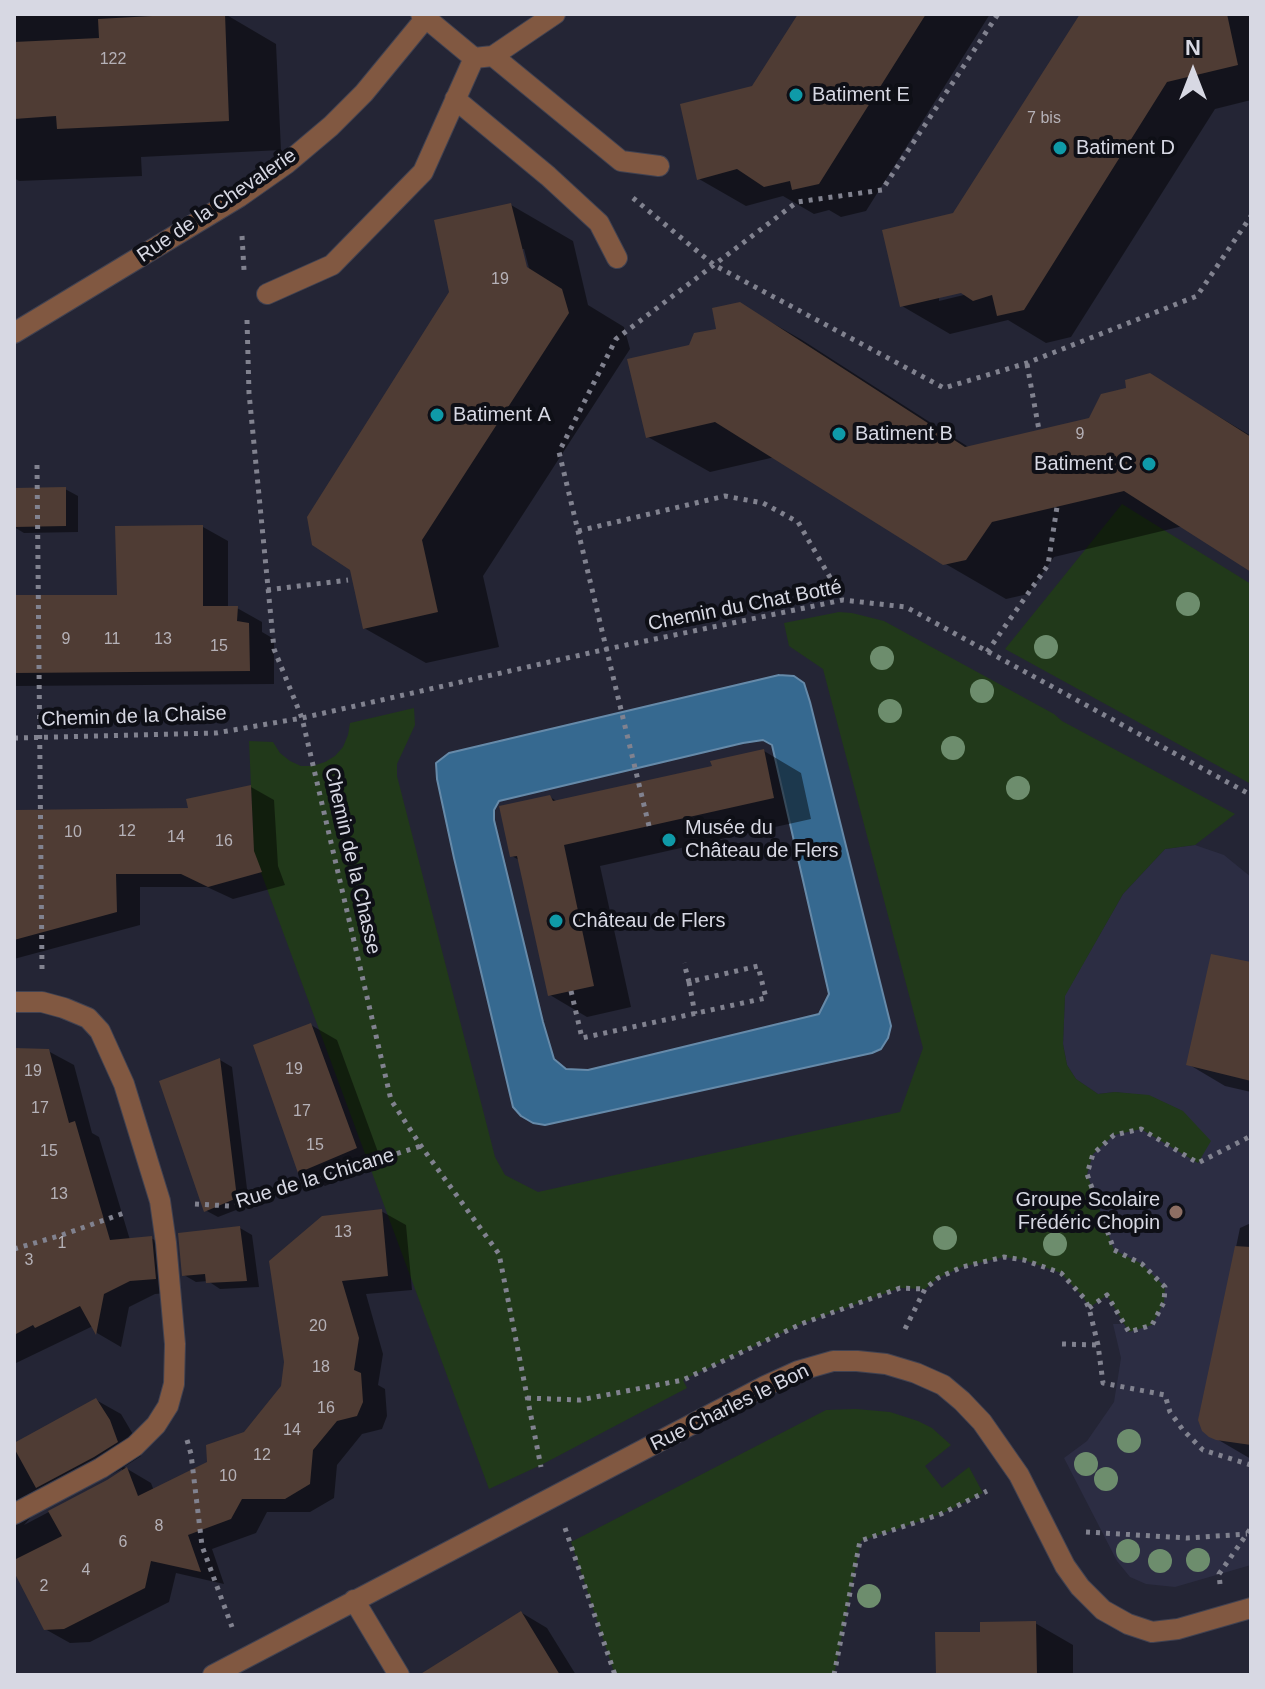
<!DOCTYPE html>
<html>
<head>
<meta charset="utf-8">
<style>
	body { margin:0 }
	#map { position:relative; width:1265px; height:1689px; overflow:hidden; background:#242535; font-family:Arial,sans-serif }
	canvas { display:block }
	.frame { position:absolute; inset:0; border:16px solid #d7d8e3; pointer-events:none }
	.north { position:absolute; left:1153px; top:32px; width:80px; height:80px; -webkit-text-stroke:6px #0e0f16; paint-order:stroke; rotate:0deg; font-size:22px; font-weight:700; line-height:32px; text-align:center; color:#d7d8e3 }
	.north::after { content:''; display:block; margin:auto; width:28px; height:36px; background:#d7d8e3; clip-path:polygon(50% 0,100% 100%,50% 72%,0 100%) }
</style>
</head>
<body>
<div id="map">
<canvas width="1265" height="1689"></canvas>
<div class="frame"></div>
<div class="north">N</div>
</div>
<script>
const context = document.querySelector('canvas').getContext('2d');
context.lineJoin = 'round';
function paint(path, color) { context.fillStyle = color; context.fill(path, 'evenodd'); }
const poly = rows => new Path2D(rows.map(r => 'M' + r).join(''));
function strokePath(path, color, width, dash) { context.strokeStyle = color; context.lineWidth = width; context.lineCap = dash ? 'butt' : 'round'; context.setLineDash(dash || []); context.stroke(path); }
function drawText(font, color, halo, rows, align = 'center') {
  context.font = font + ' Arial,sans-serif'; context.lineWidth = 8; context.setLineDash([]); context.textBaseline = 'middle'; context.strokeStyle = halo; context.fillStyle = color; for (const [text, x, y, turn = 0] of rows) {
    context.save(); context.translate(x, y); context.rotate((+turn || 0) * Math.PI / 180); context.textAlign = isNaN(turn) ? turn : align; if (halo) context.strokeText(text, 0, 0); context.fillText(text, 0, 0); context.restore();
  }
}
const built = poly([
	[1195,845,1224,855,1251,877,1251,1565,1175,1587,1146,1584,1130,1577,1117,1561,1064,1458,1087,1441,1114,1402,1121,1358,1113,1324,1124,1324,1129,1332,1164,1302,1164,1287,1142,1264,1114,1250,1087,1174,1093,1154,1114,1135,1141,1129,1198,1163,1182,1111,1149,1096,1115,1092,1098,1094,1076,1079,1067,1065,1063,1044,1065,995,1123,894,1165,849]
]);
const green = poly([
	[1122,504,1251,584,1251,784,1005,649],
	[839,612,852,613,884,621,1054,714,1062,721,1235,814,1195,845,1165,849,1123,894,1065,996,1063,1044,1067,1065,1076,1079,1098,1094,1115,1092,1149,1095,1183,1111,1211,1141,1198,1163,1141,1129,1114,1135,1093,1154,1087,1174,1114,1250,1142,1264,1165,1287,1164,1302,1152,1325,1129,1332,1107,1295,1089,1308,1084,1298,1061,1273,1024,1260,1004,1257,962,1267,938,1278,925,1289,900,1288,801,1324,683,1380,687,1388,541,1465,489,1489,246,832,253,831,249,741,273,742,280,753,290,761,301,766,313,766,325,762,335,756,343,747,348,735,350,723,414,708,415,725,397,764,397,776,495,1157,505,1175,538,1192,900,1112,923,1048,823,669,789,646,784,623],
	[856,1409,890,1412,918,1421,932,1428,951,1445,925,1466,942,1488,969,1467,983,1493,941,1514,861,1541,834,1675,615,1675,571,1542,826,1410]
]);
const water = poly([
	[779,675,794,676,804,683,810,702,891,1026,888,1038,881,1049,872,1053,545,1125,533,1123,521,1116,513,1107,454,858,437,779,436,763,449,753,779,675],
	[763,740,772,745,829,994,819,1014,588,1070,566,1069,554,1059,543,1022,494,820,494,810,499,801,743,743,763,740]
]);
const shadow = poly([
	[14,14,168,14,168,17,225,14,276,44,281,150,141,157,142,176,19,181,14,178],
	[800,14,990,14,866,211,841,217,829,210,814,214,783,196,746,206,699,179],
	[1083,14,1251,14,1251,100,1215,109,1071,337,1046,343,1008,320,950,334,902,306,954,215],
	[971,289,972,293,939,301,939,297],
	[511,205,573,241,588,305,624,327,630,349,483,576,499,647,426,663,364,628,451,292],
	[520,249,524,249,531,276,527,277],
	[739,304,802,340,970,448,1090,419,1128,389,1150,375,1251,436,1251,570,1183,526,1054,557,1028,594,1006,599,944,563,775,457,710,472,648,437,691,347,719,330],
	[65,489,78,496,78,532,24,533,14,527,14,490],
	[203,527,228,541,228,608,237,608,262,622,262,632,274,639,274,684,14,686,14,597,119,597],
	[764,751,801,773,811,819,600,866,631,1007,587,1017,550,995,519,860,512,856,550,797,558,802,714,768],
	[251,787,274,800,278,866,285,885,233,899,207,887,140,887,140,925,14,959,14,812,191,810],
	[1251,964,1251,1092,1225,1086,1188,1064],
	[311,1025,337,1040,382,1163,325,1186,300,1171],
	[14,1050,48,1051,74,1065,92,1133,99,1137,130,1240,151,1238,176,1252,180,1292,155,1294,129,1307,121,1347,97,1333,93,1326,14,1364],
	[220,1060,232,1067,249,1205,218,1217,205,1210],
	[381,1211,406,1225,412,1290,366,1294,383,1354,378,1385,385,1389,387,1416,382,1429,362,1434,337,1465,334,1498,310,1512,267,1512,256,1533,212,1549,224,1584,176,1573,169,1602,90,1642,70,1643,45,1629,14,1568,14,1444,96,1400,121,1414,134,1436,141,1456,124,1467,151,1483,154,1491,209,1463,245,1433,283,1387,286,1362],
	[122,1469,123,1472,108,1481,24,1525,32,1516],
	[1251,1223,1251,1459,1210,1435,1200,1420,1240,1228],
	[240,1228,252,1235,259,1287,220,1289,208,1281,196,1282,184,1275],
	[522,1613,547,1628,576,1675,465,1675],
	[1035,1623,1073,1645,1073,1675,934,1675,982,1634]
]);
const building = poly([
	[188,14,225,14,229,121,57,129,56,116,14,119,14,42,99,38,98,19],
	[798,14,926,14,819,184,792,190,790,181,764,187,737,169,697,180,680,104,752,86],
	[1080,14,1227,14,1238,65,1167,82,1024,310,997,316,992,295,973,301,961,293,900,307,882,230,953,213],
	[511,203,527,267,562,289,569,313,422,540,438,612,363,629,350,570,312,545,307,517,449,292,434,220],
	[740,302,965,447,1089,418,1101,394,1126,388,1125,380,1150,373,1251,437,1251,572,1124,491,992,522,966,560,943,565,715,422,646,438,627,359,689,345,694,333,716,329,712,308],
	[66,487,66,526,14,527,14,488],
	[203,525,203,606,238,606,237,621,249,623,250,671,14,673,14,595,117,595,115,526],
	[764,749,774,798,564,845,594,986,548,996,517,856,510,857,499,806,550,795,553,801,712,766,710,761],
	[251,785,254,851,262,872,208,887,181,874,116,874,117,912,14,940,14,810,188,808,186,799],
	[1211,954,1251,962,1251,1081,1186,1065],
	[311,1023,357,1148,298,1173,253,1045],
	[14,1048,49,1049,69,1123,75,1121,110,1240,152,1236,156,1279,130,1281,104,1294,96,1335,80,1306,35,1328,33,1325,14,1335],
	[220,1058,237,1198,204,1212,159,1081],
	[382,1209,388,1276,342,1281,359,1338,354,1370,361,1373,363,1402,357,1416,337,1421,313,1450,310,1484,285,1499,242,1499,231,1519,188,1535,201,1572,151,1561,145,1588,64,1629,44,1630,14,1572,14,1560,62,1536,48,1511,107,1480,127,1467,138,1496,207,1462,206,1445,244,1432,281,1386,284,1362,269,1261,322,1216],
	[240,1226,247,1281,206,1283,205,1274,182,1276,178,1233],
	[1235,1246,1251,1247,1251,1445,1216,1440,1209,1437,1202,1431,1198,1420],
	[96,1398,110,1420,118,1442,94,1457,36,1488,14,1448,14,1443],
	[521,1611,560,1675,419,1675],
	[1036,1621,1037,1675,936,1675,935,1632,980,1632,980,1622]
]);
const path = poly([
	[633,198,714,265,944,388,1027,363,1197,296,1251,216],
	[242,236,244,270],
	[247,320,249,393,274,649,302,718,391,1100,421,1146,499,1254,541,1467],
	[1027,364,1039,430],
	[37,465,42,969],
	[578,531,725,496,763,503,798,522,843,600],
	[267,590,348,580],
	[987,652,1048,565,1057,507],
	[14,738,216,733,302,718,607,649,843,600,906,607,1251,795],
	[649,826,559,452,616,339,797,202,882,190,998,14],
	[689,982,695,1014],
	[571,991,582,1038,766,998,758,966,689,982,684,963],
	[195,1204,230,1206,421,1146],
	[14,1249,62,1235,127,1212],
	[1089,1308,1107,1295,1129,1332,1152,1325,1164,1302,1165,1287,1142,1264,1114,1250,1087,1174,1093,1154,1114,1135,1141,1129,1198,1163,1251,1136],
	[905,1329,925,1289,938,1278,962,1267,1004,1257,1024,1260,1061,1273,1084,1298,1089,1308,1098,1345,1103,1383,1165,1395,1170,1412,1183,1430,1203,1450,1251,1465],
	[1062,1344,1098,1345],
	[527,1398,580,1400,683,1380,801,1324,900,1288,925,1289],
	[187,1440,191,1454,202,1546,232,1627],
	[565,1528,615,1675],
	[1086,1532,1187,1538,1247,1534],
	[1220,1584,1219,1574,1251,1528],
	[834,1675,860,1541,941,1514,987,1491]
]);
const minor = poly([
	[421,14,474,58],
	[493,56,621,161,659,166],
	[455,99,548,176,599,223,617,258],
	[267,294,332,265,423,172,474,58,493,56,555,14],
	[14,333,239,197,286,164,331,126,364,93,429,14],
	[14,1002,42,1002,64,1008,88,1018,100,1031,124,1084,160,1201,166,1243,175,1344,174,1384,168,1406,156,1425,135,1446,101,1468,14,1514],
	[354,1600,399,1675],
	[213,1675,765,1386,798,1371,833,1361,857,1361,886,1364,916,1373,943,1385,962,1401,982,1422,1019,1475,1065,1566,1080,1587,1103,1610,1128,1624,1152,1632,1178,1629,1251,1608]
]);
const trees = [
	[1188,604],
	[1046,647],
	[882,658],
	[982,691],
	[890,711],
	[953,748],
	[1018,788],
	[945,1238],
	[1055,1244],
	[1129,1441],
	[1086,1464],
	[1106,1479],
	[1128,1551],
	[1198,1560],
	[1160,1561],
	[869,1596]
];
const markers = [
	[796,95,8,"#0f9aa8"],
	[1060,148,8,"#0f9aa8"],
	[437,415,8,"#0f9aa8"],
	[839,434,8,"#0f9aa8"],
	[1149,464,8,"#0f9aa8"],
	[669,840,8,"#0f9aa8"],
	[556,921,8,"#0f9aa8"],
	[1176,1212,8,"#8d6e63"]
];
const numberNames = [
	["122",113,60],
	["7 bis",1044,119],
	["19",500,280],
	["9",1080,435],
	["9",66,640],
	["11",112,640],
	["13",163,640],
	["15",219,647],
	["12",127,832],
	["10",73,833],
	["14",176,838],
	["16",224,842],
	["19",294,1070],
	["19",33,1072],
	["17",40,1109],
	["17",302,1112],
	["15",315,1146],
	["15",49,1152],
	["13",59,1195],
	["13",343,1233],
	["1",62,1244],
	["3",29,1261],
	["20",318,1327],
	["18",321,1368],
	["16",326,1409],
	["14",292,1431],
	["12",262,1456],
	["10",228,1477],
	["8",159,1527],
	["6",123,1543],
	["4",86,1571],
	["2",44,1587]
];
const poiNames = [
	["Batiment E",812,95],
	["Batiment D",1076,148],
	["Batiment A",453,415],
	["Batiment B",855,434],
	["Batiment C",1133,464,"right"],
	["Musée du",685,828],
	["Château de Flers",685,851],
	["Château de Flers",572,921],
	["Groupe Scolaire",1160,1200,"right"],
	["Frédéric Chopin",1160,1223,"right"]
];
const streetNames = [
	["Rue de la Chevalerie",217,206,-34],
	["Chemin du Chat Botté",745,606,-11],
	["Chemin de la Chaise",134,717,-2],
	["Chemin de la Chasse",352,861,77],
	["Rue de la Chicane",315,1179,-17],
	["Rue Charles le Bon",730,1408,-26]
];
paint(built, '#2c2d43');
paint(green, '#21391a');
paint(water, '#366990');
strokePath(water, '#668aa9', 2);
paint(shadow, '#0007');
paint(building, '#4f3c34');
strokePath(minor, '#414251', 22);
strokePath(path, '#81828f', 5, [4, 6]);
strokePath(minor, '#815841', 20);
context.fillStyle = '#6d8d6d';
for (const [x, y] of trees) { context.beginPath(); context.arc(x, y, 12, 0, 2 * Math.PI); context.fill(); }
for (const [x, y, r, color] of markers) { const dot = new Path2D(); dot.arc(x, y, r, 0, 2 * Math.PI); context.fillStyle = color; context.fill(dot); strokePath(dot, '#0e0f16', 3); }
drawText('16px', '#b5b1b7', null, numberNames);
drawText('20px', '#d7d8e3', '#0e0f16', poiNames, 'left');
drawText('20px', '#d7d8e3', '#0e0f16', streetNames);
</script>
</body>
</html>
